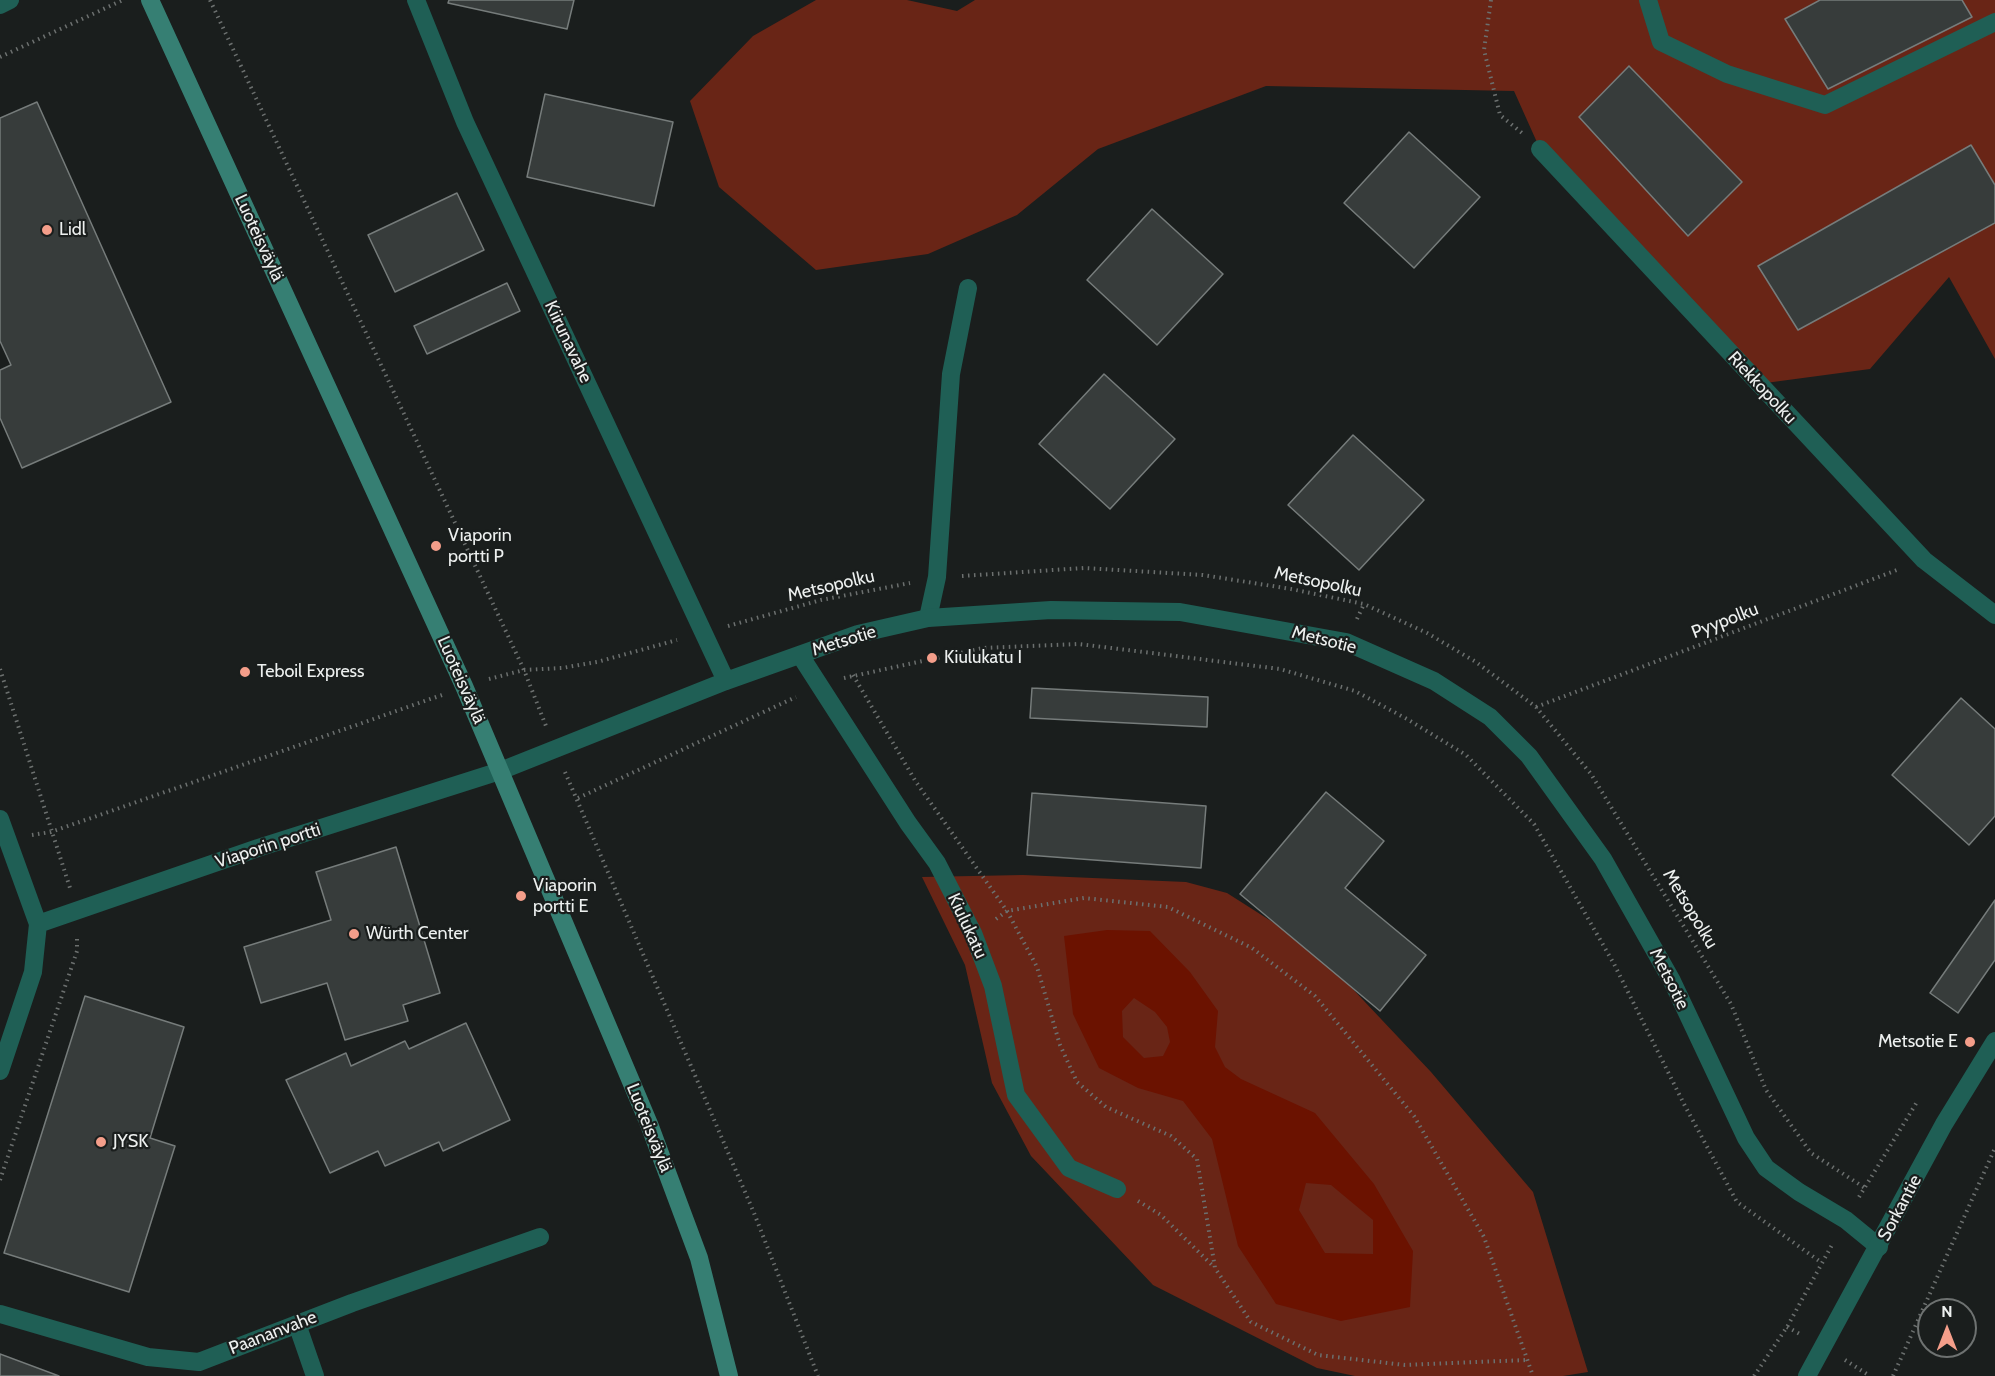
<!DOCTYPE html>
<html>
<head>
<meta charset="utf-8">
<style>
	body { margin:0 }
	#map { position:relative; width:1995px; height:1376px; overflow:hidden; background:#1a1e1d; font-family:Cabin,sans-serif }
	canvas { display:block }
	.north { position:absolute; left:1917px; top:1298px; width:60px; height:60px; box-sizing:border-box; background:#1a1e1d; border:2px solid #6e7271; border-radius:50%; rotate:0deg; font-size:16px; font-weight:700; line-height:24px; text-align:center; color:#edf0ef }
	.north::after { content:''; display:block; margin:auto; width:21px; height:27px; background:#f49e8a; clip-path:polygon(50% 0,100% 100%,50% 72%,0 100%) }
</style>
</head>
<body>
<div id="map">
<canvas width="1995" height="1376"></canvas>
<div class="north">N</div>
</div>
<script>
const context = document.querySelector('canvas').getContext('2d');
context.lineJoin = 'round';
function paint(path, color) { context.fillStyle = color; context.fill(path, 'evenodd'); }
const poly = rows => new Path2D(rows.map(r => 'M' + r).join(''));
function strokePath(path, color, width, dash) { context.strokeStyle = color; context.lineWidth = width; context.lineCap = dash ? 'butt' : 'round'; context.setLineDash(dash || []); context.stroke(path); }
function drawText(font, color, halo, rows, align = 'center') {
  context.font = font + ' Cabin,sans-serif'; context.lineWidth = 4.5; context.setLineDash([]); context.textBaseline = 'middle'; context.strokeStyle = halo; context.fillStyle = color; for (const [text, x, y, turn = 0] of rows) {
    context.save(); context.translate(x, y); context.rotate((+turn || 0) * Math.PI / 180); context.textAlign = isNaN(turn) ? turn : align; if (halo) context.strokeText(text, 0, 0); context.fillText(text, 0, 0); context.restore();
  }
}
const green = poly([
	[816,0,907,0,957,11,975,0,1995,0,1995,359,1949,277,1870,369,1758,384,1540,149,1514,91,1266,86,1098,149,1017,215,928,254,816,270,719,187,690,101,753,36],
	[1023,875,1186,882,1227,893,1315,949,1431,1072,1533,1192,1588,1372,1563,1376,1355,1376,1317,1368,1153,1285,1031,1156,992,1083,965,965,922,877]
]);
const water = poly([
	[1107,930,1150,931,1190,972,1218,1011,1215,1047,1225,1067,1241,1079,1315,1113,1374,1184,1413,1251,1410,1307,1341,1321,1276,1304,1238,1246,1212,1139,1183,1101,1138,1088,1099,1068,1073,1014,1064,936],
	[1134,998,1155,1012,1167,1027,1170,1042,1163,1056,1144,1058,1123,1037,1122,1011],
	[1306,1183,1331,1185,1373,1220,1373,1254,1325,1253,1299,1210]
]);
const building = poly([
	[449,0,574,0,567,29,448,3,449,0],
	[1820,0,1962,0,1972,17,1828,89,1785,19,1820,0],
	[1629,66,1742,182,1688,236,1579,117,1629,66],
	[545,94,673,122,654,206,527,177,545,94],
	[37,102,171,402,22,468,0,418,0,370,11,365,0,341,0,118,37,102],
	[1409,132,1480,197,1414,268,1344,203,1409,132],
	[1971,145,1995,185,1995,223,1798,330,1758,266,1971,145],
	[457,193,484,250,395,292,368,235,457,193],
	[1152,209,1223,274,1157,345,1087,280,1152,209],
	[507,283,520,311,427,354,414,326,507,283],
	[1104,374,1175,439,1110,509,1039,444,1104,374],
	[1353,435,1424,500,1359,570,1288,505,1353,435],
	[1032,688,1208,697,1207,727,1030,718,1032,688],
	[1961,698,1995,729,1995,816,1969,845,1892,775,1961,698],
	[1326,792,1384,841,1345,888,1426,955,1380,1011,1240,894,1326,792],
	[1032,793,1206,806,1201,868,1027,855,1032,793],
	[396,847,440,993,403,1005,408,1021,345,1040,327,983,261,1003,244,947,331,920,316,872,396,847],
	[1995,900,1995,960,1958,1013,1930,993,1995,900],
	[85,996,184,1027,150,1138,175,1146,129,1292,4,1253,85,996],
	[466,1023,510,1120,443,1151,439,1142,385,1166,378,1151,330,1173,286,1080,346,1053,351,1066,405,1041,409,1049,466,1023],
	[0,1354,59,1376,0,1376,0,1354]
]);
const path = poly([
	[210,0,524,670,546,726],
	[1491,0,1484,50,1500,115,1522,133],
	[0,57,123,0],
	[962,576,1084,568,1203,575,1291,589,1364,604,1427,633,1476,662,1536,707,1591,774,1731,1004,1766,1090,1811,1153,1865,1188],
	[1357,619,1364,604],
	[728,626,821,600,910,583],
	[0,669,70,888],
	[853,675,916,782,1007,911,1037,967,1060,1045,1077,1082,1106,1107,1171,1136,1197,1159,1215,1268,1251,1322,1318,1355,1405,1365,1527,1360],
	[844,678,983,648,1079,644,1280,669,1355,691,1407,719,1466,755,1534,824,1614,964,1685,1106,1737,1202,1822,1263],
	[489,679,524,670,562,668,597,662,677,640],
	[1536,707,1897,570],
	[565,772,754,1213,818,1376],
	[578,798,796,697],
	[32,835,51,832,442,695],
	[996,919,1007,911,1084,898,1168,907,1252,948,1315,996,1414,1116,1484,1237,1533,1376],
	[0,1180,77,951,77,939],
	[1859,1197,1917,1102],
	[1138,1201,1161,1215,1214,1267],
	[1787,1327,1800,1334],
	[1845,1360,1870,1376],
	[1754,1376,1787,1327,1833,1243],
	[1893,1376,1995,1148]
]);
const service = poly([
	[1648,0,1661,42,1727,74,1825,105,1995,22],
	[928,618,937,577,951,374,968,288],
	[297,1324,315,1376]
]);
const minor = poly([
	[416,0,465,122,726,681],
	[1540,149,1924,560,1995,615],
	[800,655,908,823,937,863,973,933,993,986,1016,1095,1069,1168,1117,1189],
	[500,771,726,681,858,634,928,618,1051,610,1180,612,1346,642,1434,681,1490,717,1529,756,1603,859,1672,981,1746,1138,1766,1168,1799,1192,1846,1220,1879,1247],
	[0,1314,148,1357,199,1362,352,1303,540,1237]
]);
const tertiary = poly([
	[0,5,10,0],
	[0,819,38,924,33,972,0,1071],
	[38,924,258,848,500,771],
	[1807,1376,1944,1124,1995,1041]
]);
const secondary = poly([
	[150,0,464,686,649,1124,699,1258,729,1376]
]);
const markers = [
	[47,230,6,"#f49e8a"],
	[436,546,6,"#f49e8a"],
	[932,658,6,"#f49e8a"],
	[245,672,6,"#f49e8a"],
	[521,896,6,"#f49e8a"],
	[354,934,6,"#f49e8a"],
	[1970,1042,6,"#f49e8a"],
	[101,1142,6,"#f49e8a"]
];
const poiNames = [
	["Lidl",59,230],
	["Viaporin",448,536],
	["portti P",448,557],
	["Kiulukatu I",944,658],
	["Teboil Express",257,672],
	["Viaporin",533,886],
	["portti E",533,907],
	["Würth Center",366,934],
	["Metsotie E",1958,1042,"right"],
	["JYSK",113,1142]
];
const streetNames = [
	["Luoteisväylä",259,238,65],
	["Kiirunavahe",568,342,65],
	["Riekkopolku",1762,388,47],
	["Metsopolku",1318,582,12],
	["Metsopolku",831,586,-13],
	["Pyypolku",1725,621,-21],
	["Metsotie",1324,640,14],
	["Metsotie",844,641,-17],
	["Luoteisväylä",461,680,66],
	["Viaporin portti",268,846,-18],
	["Metsopolku",1690,909,59],
	["Kiulukatu",967,926,65],
	["Metsotie",1669,979,63],
	["Luoteisväylä",649,1128,68],
	["Sorkantie",1900,1208,-62],
	["Paananvahe",273,1333,-21]
];
paint(green, '#692516');
paint(water, '#6b1200');
paint(building, '#373c3b');
strokePath(building, '#767c7b', 1.5);
strokePath(path, '#6c706f', 4, [1.5, 4.5]);
strokePath(service, '#1f5f55', 18);
strokePath(minor, '#1f5f55', 18);
strokePath(tertiary, '#1f5f55', 18);
strokePath(secondary, '#367f73', 18);
for (const [x, y, r, color] of markers) { const dot = new Path2D(); dot.arc(x, y, r, 0, 2 * Math.PI); context.fillStyle = color; context.fill(dot); strokePath(dot, '#1a1e1d', 2); }
drawText('18px', '#edf0ef', '#1a1e1d', poiNames, 'left');
drawText('18px', '#edf0ef', '#1a1e1d', streetNames);
</script>
</body>
</html>
